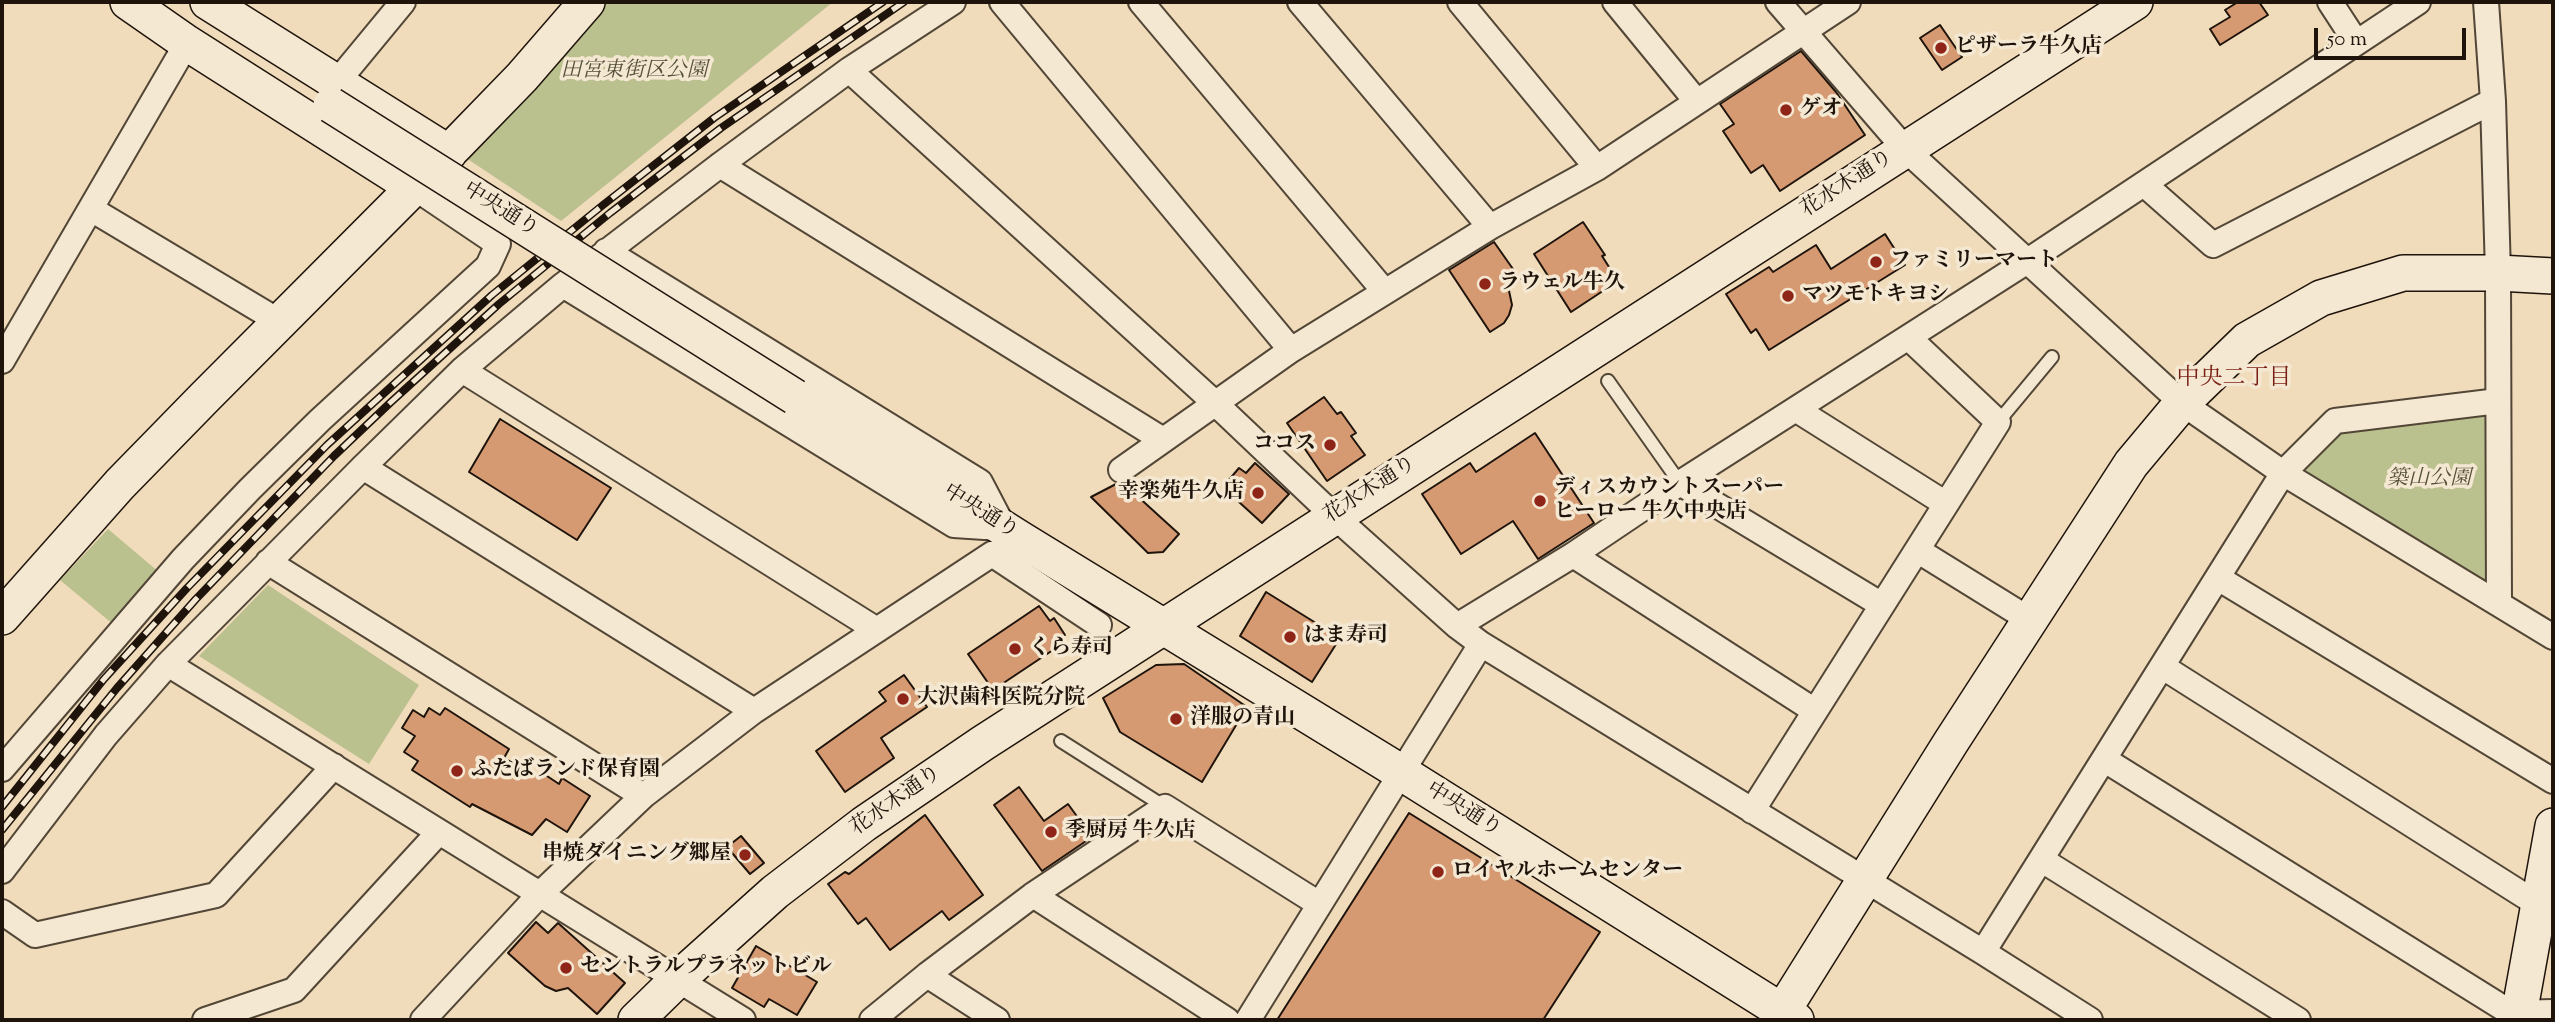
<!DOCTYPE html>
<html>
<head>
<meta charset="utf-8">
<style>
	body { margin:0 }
	#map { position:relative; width:2555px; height:1022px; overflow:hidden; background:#f0dbba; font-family:"Sorts Mill Goudy",serif }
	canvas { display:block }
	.frame { position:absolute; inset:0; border:4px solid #1e140b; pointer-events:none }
	.scale { position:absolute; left:2314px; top:28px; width:152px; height:32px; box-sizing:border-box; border:4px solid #1e140b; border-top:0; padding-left:9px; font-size:21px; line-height:24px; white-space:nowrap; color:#1e140b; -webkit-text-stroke:5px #f5e8d2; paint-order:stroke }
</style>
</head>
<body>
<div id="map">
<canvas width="2555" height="1022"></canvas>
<div class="frame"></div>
<div class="scale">50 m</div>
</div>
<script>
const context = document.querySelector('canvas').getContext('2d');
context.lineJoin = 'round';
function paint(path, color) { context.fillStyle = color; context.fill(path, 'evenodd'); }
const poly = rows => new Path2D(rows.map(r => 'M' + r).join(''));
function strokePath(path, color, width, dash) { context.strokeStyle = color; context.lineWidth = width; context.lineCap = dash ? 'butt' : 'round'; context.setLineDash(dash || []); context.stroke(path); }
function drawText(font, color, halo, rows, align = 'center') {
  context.font = font + ' "Sorts Mill Goudy","Noto Serif JP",serif'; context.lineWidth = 7; context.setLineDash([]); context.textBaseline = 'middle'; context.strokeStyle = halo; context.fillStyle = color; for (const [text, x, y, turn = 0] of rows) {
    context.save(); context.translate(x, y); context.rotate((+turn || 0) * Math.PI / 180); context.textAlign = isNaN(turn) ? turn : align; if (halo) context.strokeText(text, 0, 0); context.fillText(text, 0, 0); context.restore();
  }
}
const green = poly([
	[604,2,833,2,561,221,466,158],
	[2498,401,2499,604,2283,473,2335,421],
	[108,529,160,573,114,625,60,580],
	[268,585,419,685,369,764,199,656]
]);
const building = poly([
	[2238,2,2259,2,2268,15,2220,45,2210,29,2230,17,2225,10,2238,2],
	[1940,25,1962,57,1942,70,1920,38,1940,25],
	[1801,51,1836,92,1865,135,1780,191,1763,165,1751,173,1723,131,1734,124,1720,104,1801,51],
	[1583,222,1605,255,1602,256,1618,281,1571,312,1534,254,1583,222],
	[1885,234,1905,265,1769,350,1756,329,1751,333,1726,294,1769,267,1773,272,1816,245,1831,269,1885,234],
	[1494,242,1520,279,1508,286,1512,305,1509,315,1504,323,1490,332,1449,270,1494,242],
	[1324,397,1337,414,1341,412,1356,433,1351,436,1365,455,1327,481,1287,423,1324,397],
	[500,419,611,488,577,540,469,472,500,419],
	[1535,433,1594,523,1538,559,1513,521,1461,554,1422,494,1470,463,1476,472,1535,433],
	[1255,463,1289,494,1262,523,1228,492,1234,486,1228,481,1239,468,1246,473,1255,463],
	[1116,484,1124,484,1179,534,1163,552,1148,553,1091,497,1116,484],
	[1266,592,1340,638,1312,682,1240,636,1266,592],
	[1039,606,1050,621,1054,618,1065,635,1059,639,1062,644,993,690,968,654,1039,606],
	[1184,664,1247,707,1202,782,1120,732,1103,698,1156,665,1184,664],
	[904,675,927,707,881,738,894,758,845,792,816,751,886,701,879,692,904,675],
	[429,708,440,715,445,708,509,749,504,758,538,777,541,772,559,784,562,778,590,796,567,832,546,819,532,835,472,804,470,807,412,770,418,761,404,752,415,736,402,728,413,710,424,717,429,708],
	[1019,787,1044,821,1068,804,1092,837,1042,871,994,805,1019,787],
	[1409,813,1600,932,1543,1020,1277,1020,1409,813],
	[925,815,983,895,949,920,942,911,890,950,866,918,858,924,828,884,845,872,849,874,925,815],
	[741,836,764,863,750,874,727,847,741,836],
	[536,922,548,933,558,923,625,983,597,1014,568,988,556,991,545,986,508,953,536,922],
	[756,946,817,982,797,1015,769,999,764,1007,732,988,756,946]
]);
const lane = poly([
	[1608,381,1680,483],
	[1998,422,2052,357],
	[1061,741,1165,807]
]);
const street = poly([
	[1002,2,1291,350],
	[1141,2,1385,292],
	[1300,2,1490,227],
	[1460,2,1597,168],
	[1615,2,1697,102],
	[1778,2,1905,149,2182,403,2283,473,2553,637],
	[2330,2,2356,42],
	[2486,2,2493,101,2498,273,2499,604],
	[849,70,1216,404,1333,515,1457,626,1481,644,1983,952,2090,1020],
	[337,82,403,2],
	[720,165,1163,440],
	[2145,185,2213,245,2493,101],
	[91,209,280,322],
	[606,251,980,482,1003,526],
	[563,285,954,525,1000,528],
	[2,361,187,43],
	[462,370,877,630],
	[1797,410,1946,504],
	[363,467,754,711],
	[1121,470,1291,350,1490,227,1597,168,1848,2],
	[1680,483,1882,605],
	[1917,550,2030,620],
	[1573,555,1815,711],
	[268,562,643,796],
	[2218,578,2553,781],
	[1457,626,1573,555,1680,483,2026,262,2418,2],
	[168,664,743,1020],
	[2163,667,2539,905],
	[2105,760,2511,1013,2553,1012],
	[2,769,183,559,250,489,320,420,488,266,498,244,415,188],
	[1752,811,1998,422,1909,338],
	[2042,860,2298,1020],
	[2,871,106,735,168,664,363,467,462,370,563,285,720,165,849,70,953,2],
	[1033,895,1227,1020],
	[2,912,35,935,216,895,334,766],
	[1983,952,2283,473,2335,421,2498,401],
	[927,975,997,1020],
	[205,1020,294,990,439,832],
	[423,1020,540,894,643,796,754,711,992,554,1099,625],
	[872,1020,927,975,1033,895,1165,807,1319,904],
	[1248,1020,1481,644]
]);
const secondary = poly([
	[128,2,187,43,415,188],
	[208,2,449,153],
	[795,397,1022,540,1402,773,1796,1020],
	[2,617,120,484,204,398,457,144,522,77,587,2],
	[636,1020,678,979,775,892,864,824,983,743,2135,2],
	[1777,1020,1951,742,2131,464,2182,403,2247,340,2321,298,2403,273,2498,273,2553,276],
	[2518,1020,2553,826]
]);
const rail = poly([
	[2,807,104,679,187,588,327,445,492,295,603,205,714,118,883,2],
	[2,830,117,688,196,599,334,456,391,402,499,304,610,213,721,128,904,2]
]);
const secondaryBridge = poly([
	[331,105,795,397]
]);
const markers = [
	[1941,48,7,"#8f2418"],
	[1786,110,7,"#8f2418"],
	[1876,262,7,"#8f2418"],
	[1485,284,7,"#8f2418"],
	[1788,296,7,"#8f2418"],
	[1330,445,7,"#8f2418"],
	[1258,493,7,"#8f2418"],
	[1540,501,7,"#8f2418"],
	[1290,637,7,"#8f2418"],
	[1015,649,7,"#8f2418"],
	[903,699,7,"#8f2418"],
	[1176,719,7,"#8f2418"],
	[457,771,7,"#8f2418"],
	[1051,832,7,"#8f2418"],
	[745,855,7,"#8f2418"],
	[1438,872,7,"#8f2418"],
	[566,968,7,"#8f2418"]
];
const poiNames = [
	["ピザーラ牛久店",1955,48],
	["ゲオ",1800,110],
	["ファミリーマート",1890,262],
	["ラウェル牛久",1499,284],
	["マツモトキヨシ",1802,296],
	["ココス",1316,445,"right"],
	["ディスカウントスーパー",1554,489],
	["ヒーロー 牛久中央店",1554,513],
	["幸楽苑牛久店",1244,493,"right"],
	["はま寿司",1304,637],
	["くら寿司",1029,649],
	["大沢歯科医院分院",917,699],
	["洋服の青山",1190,719],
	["ふたばランド保育園",471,771],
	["季厨房 牛久店",1065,832],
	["串焼ダイニング郷屋",731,855,"right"],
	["ロイヤルホームセンター",1452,872],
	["セントラルプラネットビル",580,968]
];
const parkNames = [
	["田宮東街区公園",634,72],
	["築山公園",2429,480]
];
const streetNames = [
	["花水木通り",1848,185,-33],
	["中央通り",500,211,32],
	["花水木通り",1371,491,-33],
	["中央通り",980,513,32],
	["花水木通り",897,802,-35],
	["中央通り",1463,811,32]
];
const neighbourhoodNames = [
	["中央二丁目",2234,380]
];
paint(green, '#bbc08f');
paint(building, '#d69a73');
strokePath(building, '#1e140b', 2);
strokePath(lane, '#524637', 16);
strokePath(street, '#524637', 28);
strokePath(secondary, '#1e140b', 38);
strokePath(lane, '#f5e8d2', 12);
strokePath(street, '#f5e8d2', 24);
strokePath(secondary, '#f5e8d2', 35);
strokePath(rail, '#1e140b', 8);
strokePath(rail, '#f5e8d2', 5, [16]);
strokePath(secondaryBridge, '#1e140b', 38, []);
strokePath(secondaryBridge, '#f5e8d2', 35);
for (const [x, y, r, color] of markers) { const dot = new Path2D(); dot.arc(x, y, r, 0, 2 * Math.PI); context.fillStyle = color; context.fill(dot); strokePath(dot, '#f5e8d2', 2.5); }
drawText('bold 21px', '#1e140b', '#f5e8d2', poiNames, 'left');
drawText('italic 21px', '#555039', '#f5e8d2', parkNames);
drawText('21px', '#1e140b', '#f5e8d2', streetNames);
drawText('23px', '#7a1f14', '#f5e8d2', neighbourhoodNames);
</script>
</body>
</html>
